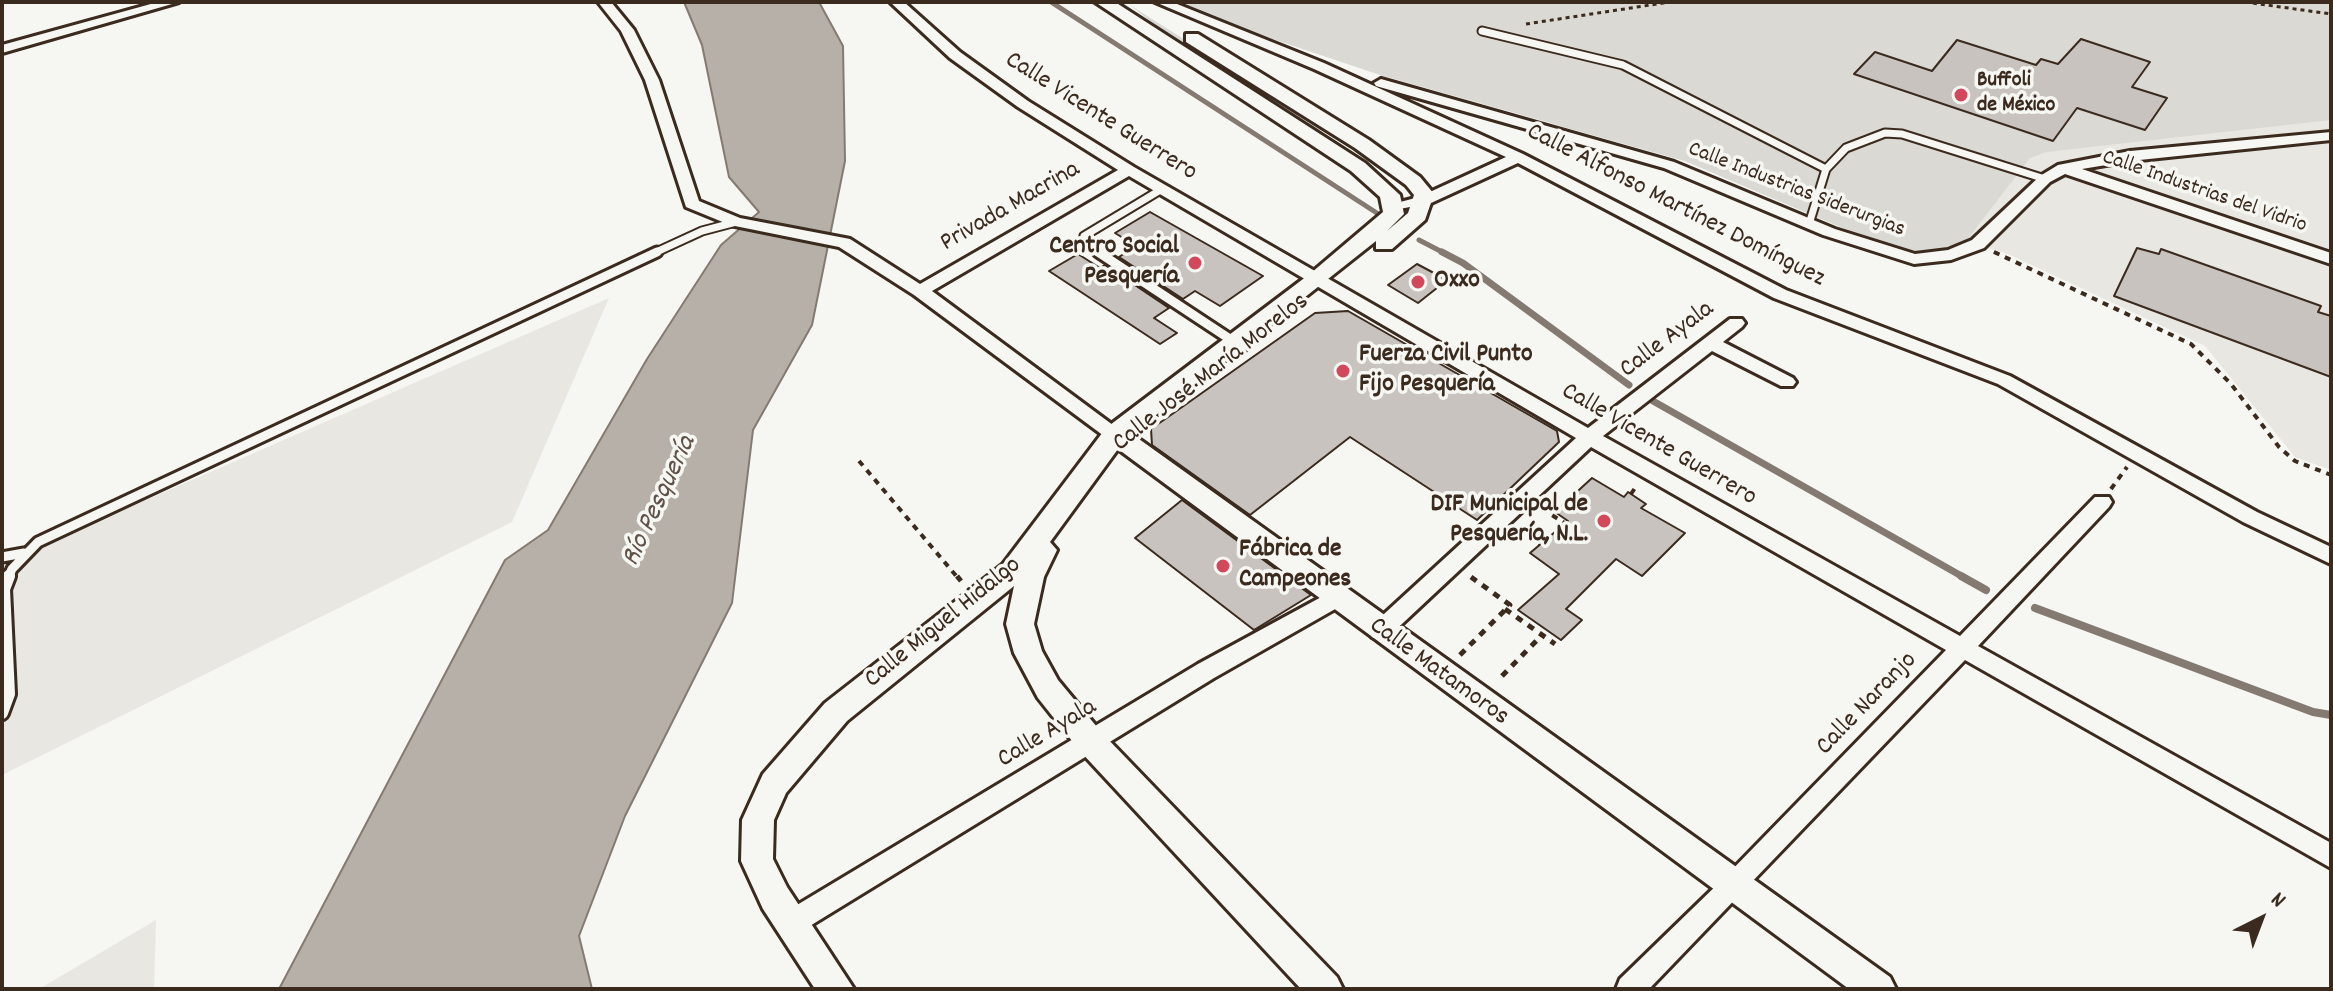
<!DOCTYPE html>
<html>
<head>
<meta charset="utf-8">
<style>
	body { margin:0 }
	#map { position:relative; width:2333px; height:991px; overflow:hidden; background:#f6f6f2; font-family:Dekko,sans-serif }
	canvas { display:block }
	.frame { position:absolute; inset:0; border:4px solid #3b2a1e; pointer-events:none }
	.north { position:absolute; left:2221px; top:879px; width:80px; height:80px; -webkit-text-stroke:6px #f6f6f2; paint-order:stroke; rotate:42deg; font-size:22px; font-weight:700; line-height:32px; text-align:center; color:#3b2a1e }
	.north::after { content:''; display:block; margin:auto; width:28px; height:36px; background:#3b2a1e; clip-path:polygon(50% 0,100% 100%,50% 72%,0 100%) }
</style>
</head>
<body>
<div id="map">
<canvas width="2333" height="991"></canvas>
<div class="frame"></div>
<div class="north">N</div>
</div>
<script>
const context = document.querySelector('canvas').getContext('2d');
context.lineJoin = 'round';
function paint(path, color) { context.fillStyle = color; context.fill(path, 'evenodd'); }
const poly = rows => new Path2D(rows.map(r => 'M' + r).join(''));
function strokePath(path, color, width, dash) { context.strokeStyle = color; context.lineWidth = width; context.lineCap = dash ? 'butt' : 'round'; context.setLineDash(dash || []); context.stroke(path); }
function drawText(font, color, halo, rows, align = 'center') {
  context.font = font + ' Dekko,sans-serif'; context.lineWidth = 7; context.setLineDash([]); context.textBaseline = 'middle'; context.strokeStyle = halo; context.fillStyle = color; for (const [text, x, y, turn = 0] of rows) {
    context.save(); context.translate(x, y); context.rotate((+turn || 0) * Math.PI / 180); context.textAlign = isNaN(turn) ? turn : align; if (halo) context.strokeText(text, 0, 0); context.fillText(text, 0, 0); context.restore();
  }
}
const built = poly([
	[1929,2,2233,2,2331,17,2331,470,2295,457,2205,346,2008,254,1966,241,1939,253,1921,253,1866,238,1685,161,1555,125],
	[609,298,512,522,2,775,2,563],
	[156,920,154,989,39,989]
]);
const green = poly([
	[1177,2,2331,2,2331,120,2046,152,2030,158,1966,241,1939,253,1921,253,1866,238,1685,161,1380,75,1243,29],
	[1130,5,1330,132,1380,166,1329,133,1303,124,1175,41]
]);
const water = poly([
	[684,2,819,2,843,46,845,161,812,325,753,430,732,603,625,816,579,936,592,989,279,989,505,560,548,530,647,359,721,245,759,212,729,177,702,45,684,2]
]);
const streamFar2 = poly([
	[1051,2,1383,217],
	[1419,240,1446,254]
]);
const streamFar1 = poly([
	[1442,252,1463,263,1629,385],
	[1653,401,1965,578]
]);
const stream = poly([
	[1961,576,1986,590],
	[2035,608,2313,712,2331,715]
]);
const building = poly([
	[2081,39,2150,62,2132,87,2167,98,2145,130,2077,108,2053,141,1854,74,1875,52,1932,71,1957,40,2036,65,2041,59,2058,64,2081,39],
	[1150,212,1263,276,1220,306,1195,291,1183,299,1119,257,1136,246,1115,233,1150,212],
	[2137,248,2159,254,2161,249,2321,306,2318,312,2331,316,2331,377,2114,296,2137,248],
	[1078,254,1100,268,1105,265,1169,308,1154,318,1177,333,1160,344,1049,271,1078,254],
	[1417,264,1447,280,1418,303,1388,285,1417,264],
	[1348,311,1557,431,1559,442,1477,520,1350,437,1250,515,1152,445,1151,429,1315,313,1348,311],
	[1592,478,1624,497,1628,492,1646,504,1641,508,1685,533,1642,576,1616,559,1566,609,1582,620,1561,640,1518,610,1559,574,1530,553,1568,521,1555,512,1592,478],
	[1182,500,1311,595,1254,630,1135,538,1182,500]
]);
const pathFar2 = poly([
	[2245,2,2331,14],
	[1526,24,1670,2],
	[1994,252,1999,254]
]);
const pathFar1 = poly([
	[1994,252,2191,344,2231,384,2279,447,2295,461,2331,475],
	[859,461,958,578],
	[2111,489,2127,467],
	[1631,494,1637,485],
	[1542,509,1584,535],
	[1519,530,1540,544]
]);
const path = poly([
	[957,576,961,581],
	[1505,609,1555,644],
	[1460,655,1510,605,1471,577],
	[1502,676,1542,635]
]);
const laneFar2 = poly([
	[1482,31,1623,65,1826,169],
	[1809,224,1826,169,1846,148,1885,133,1902,134,2045,179],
	[652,254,702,231,736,222],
	[1101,254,1087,245,1084,236,1162,189]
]);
const laneFar1 = poly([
	[1098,252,1242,347],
	[2,557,24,553],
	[8,578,12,569,38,542,657,252]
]);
const lane = poly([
	[2,713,9,694,4,589,9,576]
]);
const street = poly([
	[158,2,179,2,2,53,2,45,158,2],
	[598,2,611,2,634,30,659,80,699,201,740,218,850,239,920,284,1118,170,1018,107,950,58,890,2,904,2,960,52,1028,101,1134,167,1588,428,1730,319,1742,319,1745,323,1742,327,1723,342,1793,378,1796,382,1793,386,1781,386,1712,351,1603,436,1960,636,2095,497,2109,497,2112,502,2109,507,1978,646,2331,843,2331,868,1965,660,1649,989,1616,989,1620,979,1724,878,1946,650,1591,447,1388,637,1380,640,1372,637,1369,631,1372,625,1576,438,1129,176,932,291,1125,434,1122,439,1108,439,914,295,839,247,730,225,686,207,645,80,621,31,598,2],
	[1155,2,1172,2,1324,63,1523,154,1786,290,2010,376,2257,512,2331,547,2331,564,2243,522,1998,384,1774,298,1518,163,1431,203,1389,211,1389,205,1419,197,1506,157,1314,69,1155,2],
	[1381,79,1674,162,1835,229,1915,254,1948,250,1972,240,2040,176,2058,165,2130,151,2331,132,2331,140,2130,161,2082,169,2331,253,2331,264,2065,174,2050,182,1984,248,1951,260,1914,264,1823,235,1664,168,1376,86,1374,83,1381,79],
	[1336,589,1344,592,1347,598,1344,604,1214,678,800,932,791,936,782,932,778,923,782,914,1198,664,1336,589]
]);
const secondary = poly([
	[1095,2,1115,2,1365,163,1400,195,1404,214,1387,231,1408,213,1414,195,1406,185,1355,148,1186,42,1186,34,1198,34,1369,140,1420,177,1434,194,1425,220,1392,249,1376,249,1376,241,1132,434,1890,977,1896,989,1849,989,1118,449,1050,542,1057,550,1044,577,1034,624,1042,651,1058,680,1102,733,1337,977,1343,989,1301,989,1080,751,1038,698,1014,653,1006,624,1014,586,847,721,786,793,774,820,773,859,787,887,854,989,815,989,763,909,741,861,742,820,763,774,825,703,1003,564,1106,428,1311,273,1383,212,1380,197,1351,171,1095,2]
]);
const markers = [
	[1961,95,8,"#d1495b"],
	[1195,263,8,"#d1495b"],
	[1418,282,8,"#d1495b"],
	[1343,371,8,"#d1495b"],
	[1604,521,8,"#d1495b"],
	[1223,566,8,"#d1495b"]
];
const farPoinames = [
	["Buffoli",1977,82],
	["de México",1977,107]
];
const farStreetnames = [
	["Calle Industrias Siderurgias",1796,191,21],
	["Calle Industrias del Vidrio",2204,193,19]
];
const streetNames = [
	["Calle Vicente Guerrero",1100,118,32],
	["Calle Alfonso Martínez Domínguez",1675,207,27],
	["Privada Macrina",1011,208,-30],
	["Calle Ayala",1668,341,-37],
	["Calle José María Morelos",1212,374,-38],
	["Calle Vicente Guerrero",1658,446,30],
	["Calle Miguel Hidalgo",944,624,-39],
	["Calle Matamoros",1438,673,36],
	["Calle Naranjo",1868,705,-46],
	["Calle Ayala",1048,735,-31]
];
const poiNames = [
	["Centro Social",1179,248,"right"],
	["Pesquería",1179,278,"right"],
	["Oxxo",1434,282],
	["Fuerza Civil Punto",1359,356],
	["Fijo Pesquería",1359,386],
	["DIF Municipal de",1588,506,"right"],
	["Pesquería, N.L.",1588,536,"right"],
	["Fábrica de",1239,551],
	["Campeones",1239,581]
];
const waterNames = [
	["Río Pesquería",661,502,-65]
];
paint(built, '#e8e7e2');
paint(green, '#dad9d3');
paint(water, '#b6b0a9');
strokePath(water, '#857a71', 2);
strokePath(streamFar2, '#857a71', 5);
strokePath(streamFar1, '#857a71', 7);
strokePath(stream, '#857a71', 8);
paint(building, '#c8c3be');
strokePath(building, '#3b2a1e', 2);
strokePath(laneFar2, '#3b2a1e', 11);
strokePath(laneFar1, '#3b2a1e', 15);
strokePath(lane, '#3b2a1e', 18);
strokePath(street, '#3b2a1e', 6);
strokePath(secondary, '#3b2a1e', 6);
strokePath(pathFar2, '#3b2a1e', 3, [4, 4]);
strokePath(pathFar1, '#3b2a1e', 4, [6, 6]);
strokePath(path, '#3b2a1e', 5, [7, 7]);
strokePath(laneFar2, '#f6f6f2', 7);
strokePath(laneFar1, '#f6f6f2', 9);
strokePath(lane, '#f6f6f2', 12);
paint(street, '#f6f6f2');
paint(secondary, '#f6f6f2');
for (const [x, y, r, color] of markers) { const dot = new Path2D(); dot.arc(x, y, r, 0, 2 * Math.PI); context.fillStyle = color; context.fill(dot); strokePath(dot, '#f6f6f2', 3); }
drawText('bold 22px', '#3b2a1e', '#f6f6f2', farPoinames, 'left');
drawText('22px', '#3b2a1e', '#f6f6f2', farStreetnames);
drawText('26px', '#3b2a1e', '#f6f6f2', streetNames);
drawText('bold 26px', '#3b2a1e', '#f6f6f2', poiNames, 'left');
drawText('italic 28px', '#605248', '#f6f6f2', waterNames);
</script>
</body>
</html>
